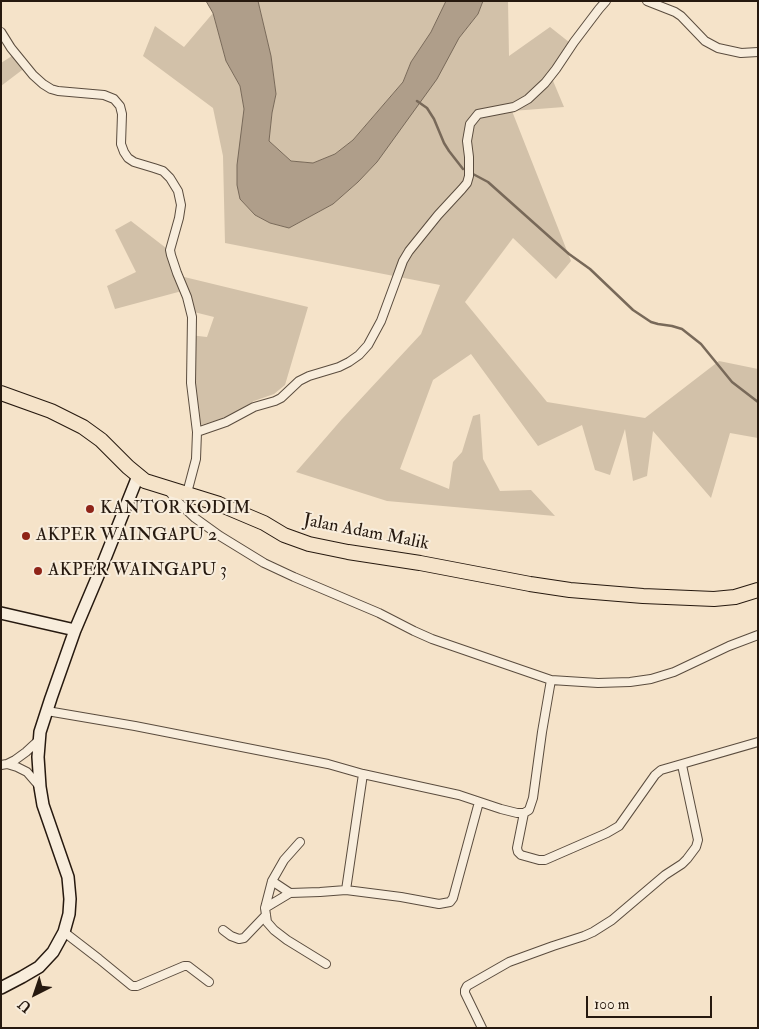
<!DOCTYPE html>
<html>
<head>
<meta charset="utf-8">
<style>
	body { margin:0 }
	#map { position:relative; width:759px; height:1029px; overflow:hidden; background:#f5e3c9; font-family:"IM FELL Double Pica",serif }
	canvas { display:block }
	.frame { position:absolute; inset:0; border:2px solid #26190f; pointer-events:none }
	.north { position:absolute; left:10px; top:969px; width:50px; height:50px; -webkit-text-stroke:4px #f8eddc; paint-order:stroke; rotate:221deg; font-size:14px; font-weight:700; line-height:20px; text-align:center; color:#26190f }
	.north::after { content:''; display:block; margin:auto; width:18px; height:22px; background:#26190f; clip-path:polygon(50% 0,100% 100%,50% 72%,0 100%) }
	.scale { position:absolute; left:586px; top:996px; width:126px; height:22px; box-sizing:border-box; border:2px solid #26190f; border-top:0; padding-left:6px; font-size:15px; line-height:18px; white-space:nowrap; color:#26190f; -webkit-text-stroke:4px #f8eddc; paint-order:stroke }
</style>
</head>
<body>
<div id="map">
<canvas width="759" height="1029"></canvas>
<div class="frame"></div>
<div class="north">U</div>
<div class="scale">100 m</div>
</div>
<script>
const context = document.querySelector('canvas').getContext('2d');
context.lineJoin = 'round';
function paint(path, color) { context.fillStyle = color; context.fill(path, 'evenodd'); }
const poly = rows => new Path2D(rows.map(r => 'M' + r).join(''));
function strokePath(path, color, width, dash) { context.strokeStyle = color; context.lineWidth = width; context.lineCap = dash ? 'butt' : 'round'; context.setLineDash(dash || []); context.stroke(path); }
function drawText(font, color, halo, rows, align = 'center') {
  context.font = font + ' "IM FELL Double Pica",serif'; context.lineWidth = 4; context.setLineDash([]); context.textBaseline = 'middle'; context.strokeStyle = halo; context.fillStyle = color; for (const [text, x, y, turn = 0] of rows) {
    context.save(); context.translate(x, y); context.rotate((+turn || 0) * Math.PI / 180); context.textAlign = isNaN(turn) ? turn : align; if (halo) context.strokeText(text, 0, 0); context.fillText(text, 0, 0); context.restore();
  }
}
const green = poly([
	[258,1,446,1,431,32,411,62,403,82,353,140,335,154,313,163,291,161,269,141,272,113,276,94,271,56],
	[483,1,508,1,509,56,550,27,574,46,551,76,564,107,512,111,571,261,556,279,513,238,465,302,547,402,645,418,719,361,758,369,758,438,730,433,711,498,653,431,647,476,633,481,625,429,610,475,595,470,582,425,538,446,471,354,433,380,400,469,449,489,453,462,462,452,473,416,480,414,483,459,500,491,531,490,555,516,387,501,296,472,342,419,421,334,440,285,225,243,223,156,213,108,143,56,155,26,184,47,213,13,226,61,240,86,244,109,242,135,240,199,255,215,270,223,289,228,333,204,358,182,377,162,459,38,478,14],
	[18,52,30,64,1,86,1,63],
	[131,221,166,248,176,275,308,307,285,385,274,394,254,401,228,417,194,427,187,363,189,335,207,337,214,317,190,311,182,291,115,309,107,286,136,272,115,230]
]);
const water = poly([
	[206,1,258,1,271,56,276,94,272,113,269,141,291,161,313,163,335,154,353,140,403,82,411,62,431,32,446,1,483,1,478,14,459,38,437,79,377,162,358,182,333,204,289,228,270,223,255,215,240,199,237,185,237,165,244,109,240,86,226,61,213,13,206,1]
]);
const stream = poly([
	[417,101,427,108,434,119,444,143,449,151,463,169],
	[473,174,488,182,553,240,569,254,590,269,633,310,651,322,658,324,672,326,682,329,701,344,732,382,758,402]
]);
const street = poly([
	[647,1,675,12,681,16,705,41,718,48,741,53,758,52],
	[1,32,11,48,33,75,43,84,51,89,58,91,104,95,114,99,120,106,122,114,121,144,124,152,128,158,134,162,154,168,163,171,170,178,178,191,181,205,179,218,170,250,171,255,177,273,187,297,192,317,191,383,197,432],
	[169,491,176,500,195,518,220,536,264,563,294,577,379,613,414,631,432,639,551,680,598,683,630,682,651,679,674,672,729,646,758,635],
	[187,493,196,459,197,432,226,422,254,407,275,401,281,398,299,381,309,376,339,367,349,362,359,355,368,345,381,321,395,283,403,261,409,251,438,215,462,189,467,183,469,176,469,157,467,141,470,124,478,114,514,107,528,99,545,83,556,69,574,42,599,9,606,1],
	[47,711,135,726,328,764,363,774,459,795,501,809,517,813,524,813,529,810,533,798,542,732,551,680],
	[7,764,17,767,27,772,40,787],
	[1,765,7,764,15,760,26,752,39,740],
	[524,813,517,848,518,852,521,855,539,860,545,860,607,833,619,826,655,775,661,770,758,742],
	[300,842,284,860,272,881,265,908,267,922,274,930,287,940,326,964],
	[272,881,290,893],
	[346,890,363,774],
	[265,908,290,893,320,892,346,890,401,897,439,904,450,902,453,898,479,802],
	[223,930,231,936,239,939,244,938,266,915],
	[64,932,99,959,132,986,137,986,184,966,188,966,209,982],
	[482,1028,465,993,465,990,467,986,509,962,553,946,584,936,593,932,612,920,665,875,682,864,687,859,696,847,698,840,682,765]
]);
const secondary = poly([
	[1,613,75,630],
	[1,988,22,977,39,967,53,952,64,932,69,914,70,899,68,877,43,805,40,787,38,757,40,732,51,698,75,630,100,571,138,476]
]);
const highway = poly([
	[1,393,51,411,83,427,101,440,128,467,145,481,219,504,264,523,284,535,309,544,348,552,420,563,530,584,570,590,643,596,714,599,735,597,758,590]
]);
const markers = [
	[90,509,5,"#8f2418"],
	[26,536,5,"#8f2418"],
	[38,571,5,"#8f2418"]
];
const poiNames = [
	["KANTOR KODIM",100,509],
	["AKPER WAINGAPU 2",36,536],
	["AKPER WAINGAPU 3",48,571]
];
const streetNames = [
	["Jalan Adam Malik",366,533,11]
];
paint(green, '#d2c1a9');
paint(water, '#af9e8a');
strokePath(water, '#786959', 1);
strokePath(stream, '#786959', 2.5);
strokePath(street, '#5a4c3e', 10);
strokePath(secondary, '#26190f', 14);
strokePath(highway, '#26190f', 16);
strokePath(street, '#f8eddc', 8);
strokePath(secondary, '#f8eddc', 11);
strokePath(highway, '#f5e3c9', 14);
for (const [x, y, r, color] of markers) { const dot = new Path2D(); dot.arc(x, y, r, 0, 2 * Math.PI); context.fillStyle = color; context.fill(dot); strokePath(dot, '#f8eddc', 2); }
drawText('18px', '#26190f', '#f8eddc', poiNames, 'left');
drawText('18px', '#26190f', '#f8eddc', streetNames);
</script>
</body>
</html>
